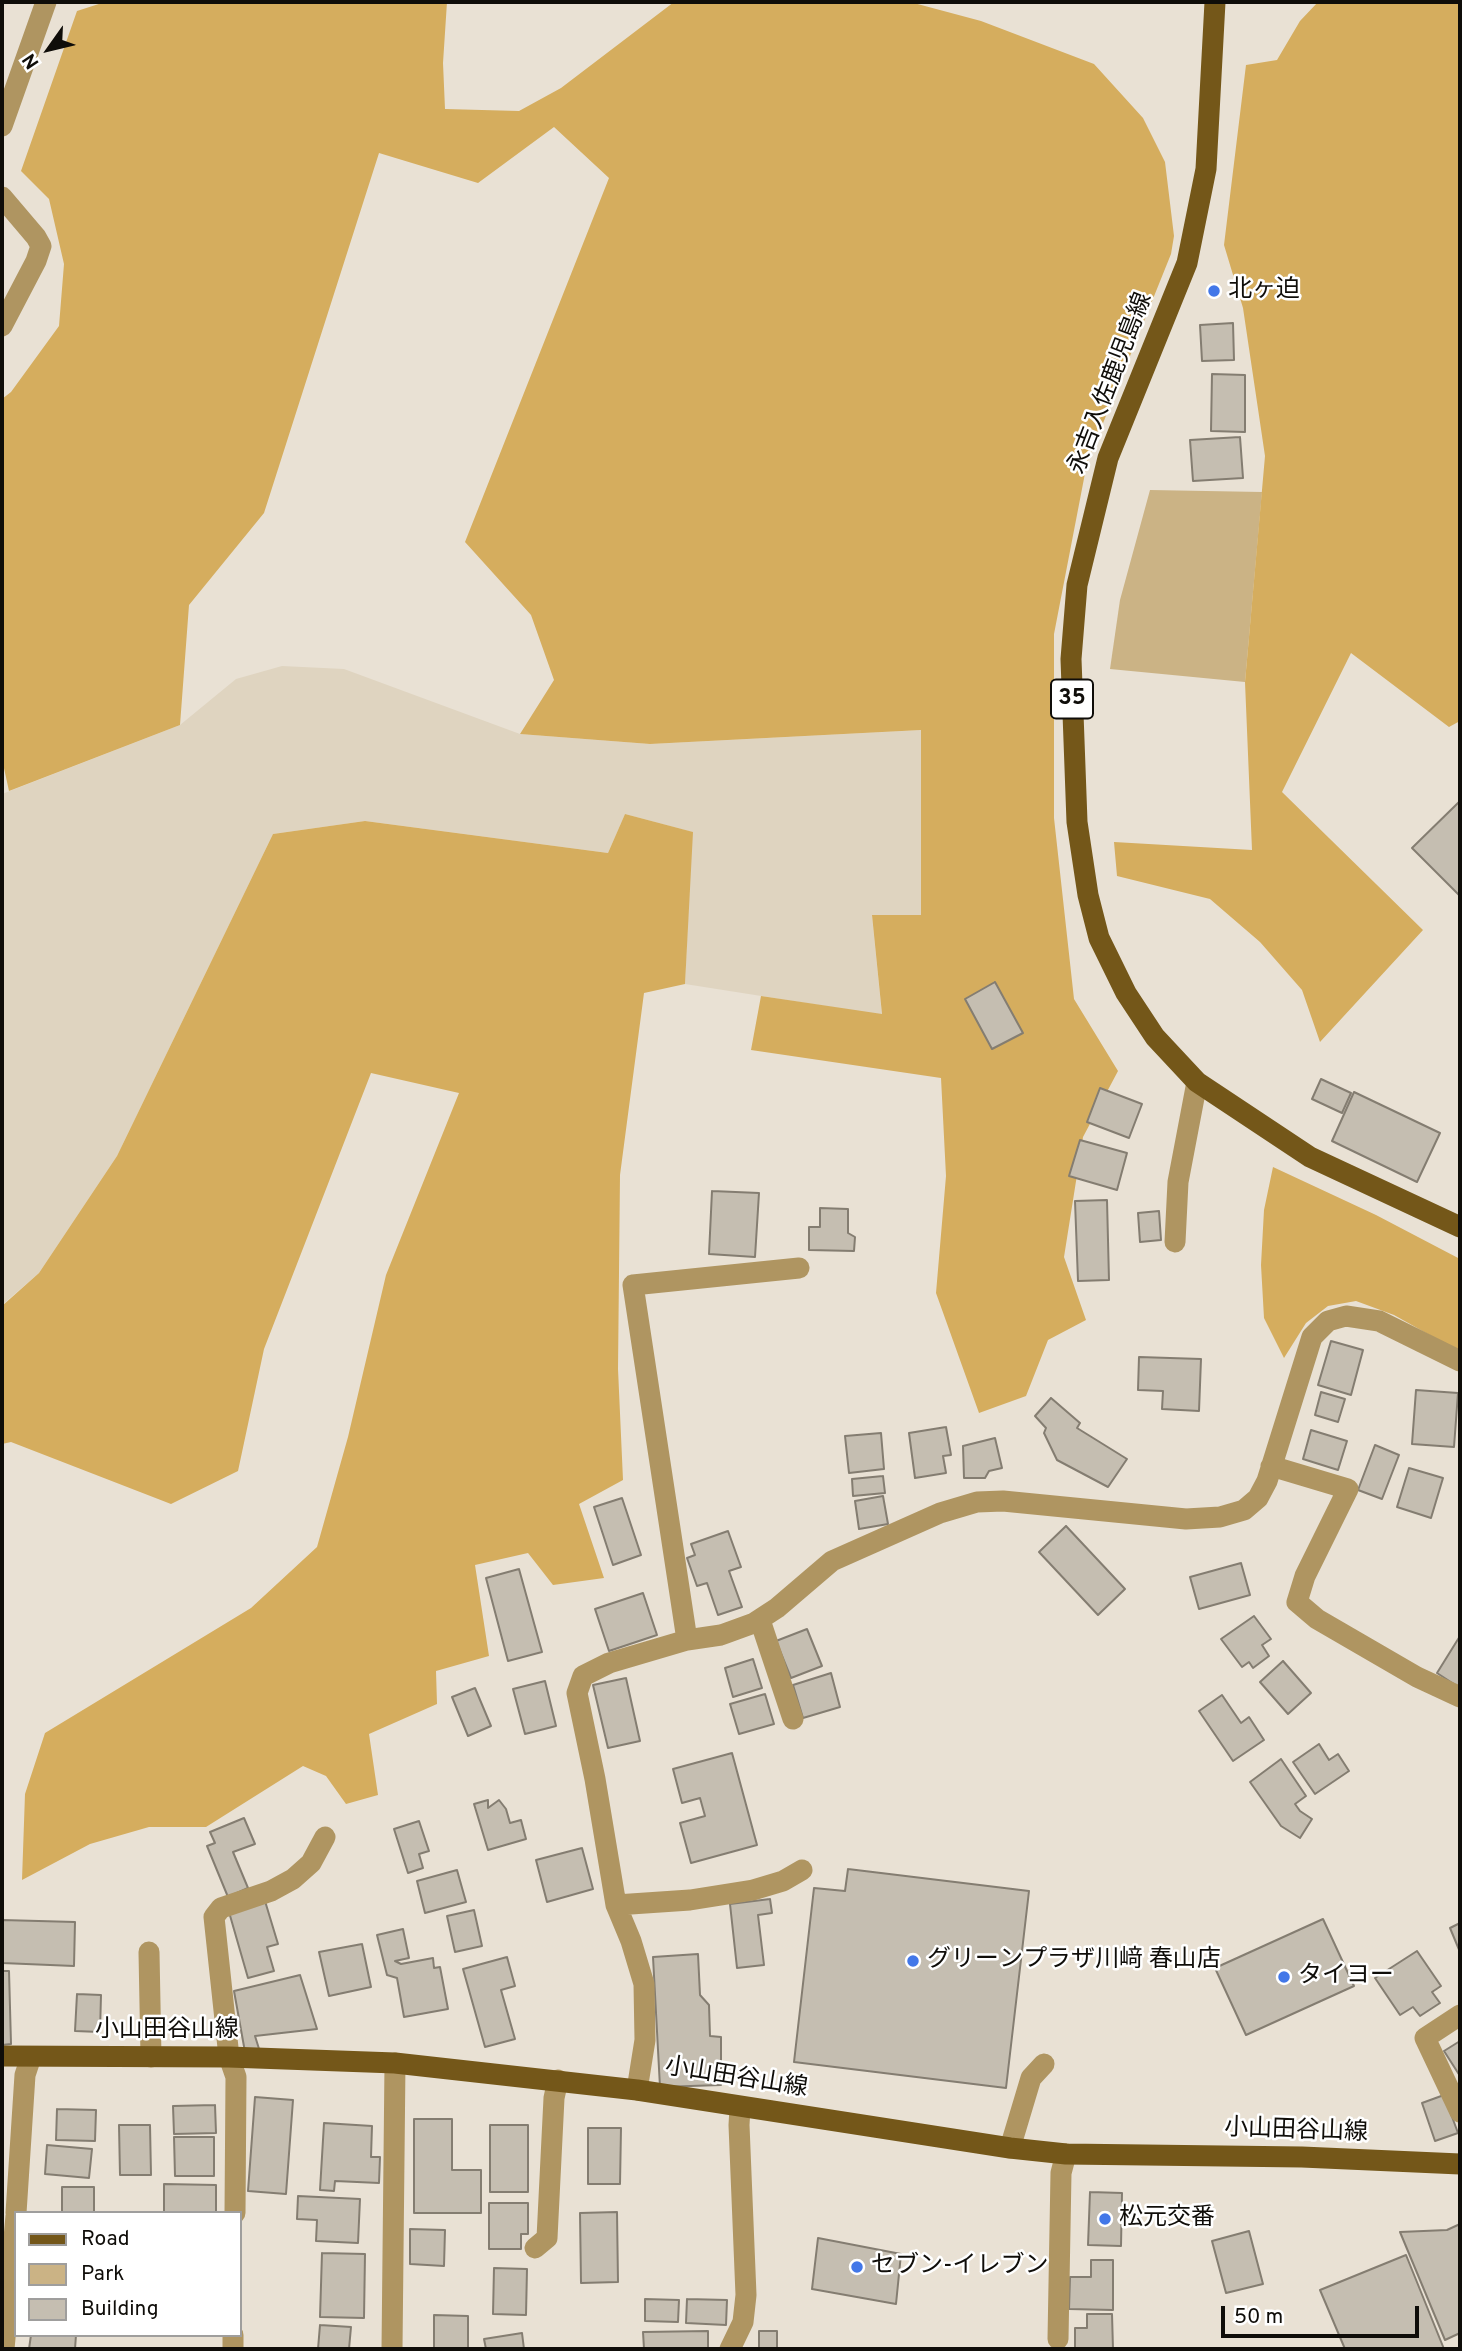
<!DOCTYPE html>
<html>
<head>
<meta charset="utf-8">
<style>
	body { margin:0 }
	#map { position:relative; width:1462px; height:2351px; overflow:hidden; background:#e9e1d4; font-family:Overpass,sans-serif }
	canvas { display:block }
	.frame { position:absolute; inset:0; border:4px solid #0f0d09; pointer-events:none }
	.legend { position:absolute; left:14px; top:2211px; width:228px; height:126px; box-sizing:border-box; background:#fff; border:2px solid #9f9e9d; margin:0; padding:9px 12px; list-style:none; font-size:21px; color:#0f0d09 }
	.legend li { display:flex; align-items:center; gap:14px; height:35px }
	.legend b { width:35px; border:2px solid #9f9e9d }
	.north { position:absolute; left:14px; top:14px; width:70px; height:70px; -webkit-text-stroke:5px #fff; paint-order:stroke; rotate:236deg; font-size:19px; font-weight:700; line-height:28px; text-align:center; color:#0f0d09 }
	.north::after { content:''; display:block; margin:auto; width:24px; height:32px; background:#0f0d09; clip-path:polygon(50% 0,100% 100%,50% 72%,0 100%) }
	.scale { position:absolute; left:1221px; top:2306px; width:198px; height:32px; box-sizing:border-box; border:4px solid #0f0d09; border-top:0; padding-left:9px; font-size:21px; line-height:24px; white-space:nowrap; color:#0f0d09; -webkit-text-stroke:5px #fff; paint-order:stroke }
</style>
</head>
<body>
<div id="map">
<canvas width="1462" height="2351"></canvas>
<div class="frame"></div>
<ul class="legend">
<li><b style="height:9px;background:#745719"></b>Road</li>
<li><b style="height:19px;background:#cbb385"></b>Park</li>
<li><b style="height:19px;background:#c5beb1"></b>Building</li>
</ul>
<div class="north">N</div>
<div class="scale">50 m</div>
</div>
<script>
const context = document.querySelector('canvas').getContext('2d');
context.lineJoin = 'round';
function paint(path, color) { context.fillStyle = color; context.fill(path, 'evenodd'); }
const poly = rows => new Path2D(rows.map(r => 'M' + r).join(''));
function strokePath(path, color, width, dash) { context.strokeStyle = color; context.lineWidth = width; context.lineCap = dash ? 'butt' : 'round'; context.setLineDash(dash || []); context.stroke(path); }
function drawText(font, color, halo, rows, align = 'center') {
  context.font = font + ' Overpass,"Noto Sans JP",sans-serif'; context.lineWidth = 5; context.setLineDash([]); context.textBaseline = 'middle'; context.strokeStyle = halo; context.fillStyle = color; for (const [text, x, y, turn = 0] of rows) {
    context.save(); context.translate(x, y); context.rotate((+turn || 0) * Math.PI / 180); context.textAlign = isNaN(turn) ? turn : align; if (halo) context.strokeText(text, 0, 0); context.fillText(text, 0, 0); context.restore();
  }
}
const built = poly([
	[282,666,344,669,520,734,650,744,922,730,921,915,872,916,882,1015,685,984,692,832,625,814,608,853,365,821,273,834,117,1156,39,1273,2,1305,2,794,180,725,236,679]
]);
const green = poly([
	[1150,490,1262,492,1245,682,1110,669,1120,600]
]);
const forest = poly([
	[105,2,447,2,443,63,445,109,519,111,561,88,674,2,910,2,981,21,1094,64,1143,118,1165,162,1174,236,1171,254,1087,463,1054,634,1054,818,1074,999,1118,1071,1083,1137,1064,1257,1086,1320,1048,1340,1026,1396,979,1413,936,1293,946,1176,941,1078,751,1050,761,996,882,1014,872,915,921,915,921,730,650,744,520,734,554,680,531,615,465,542,609,178,554,127,478,183,379,153,264,513,189,605,180,725,9,791,2,759,2,399,11,392,59,326,64,264,49,199,21,171,77,11],
	[1318,2,1460,2,1460,721,1449,727,1351,653,1282,792,1423,930,1320,1042,1302,990,1260,942,1210,899,1117,876,1114,842,1252,850,1245,682,1265,456,1243,308,1224,245,1246,65,1277,60,1300,21],
	[625,814,693,832,685,984,644,993,620,1175,618,1369,623,1480,579,1504,604,1578,553,1585,528,1553,475,1565,489,1656,436,1671,437,1704,369,1734,378,1795,346,1804,326,1776,303,1766,206,1827,149,1827,90,1844,22,1880,25,1794,45,1733,251,1608,317,1547,348,1437,386,1275,459,1093,371,1073,264,1349,238,1471,171,1504,11,1442,2,1444,2,1306,39,1273,117,1156,273,834,365,821,608,853],
	[1273,1167,1376,1215,1460,1259,1460,1352,1394,1315,1356,1301,1328,1306,1306,1323,1284,1358,1264,1318,1261,1265,1264,1210]
]);
const building = poly([
	[1233,323,1234,360,1202,361,1200,325,1233,323],
	[1212,374,1245,375,1245,432,1211,431,1212,374],
	[1240,437,1243,478,1193,481,1190,440,1240,437],
	[1460,801,1460,896,1412,848,1460,801],
	[995,982,1023,1033,992,1049,965,999,995,982],
	[1321,1079,1351,1093,1342,1113,1312,1099,1321,1079],
	[1100,1088,1142,1104,1129,1138,1087,1122,1100,1088],
	[1354,1092,1440,1133,1417,1182,1332,1141,1354,1092],
	[1080,1140,1127,1153,1117,1190,1069,1176,1080,1140],
	[712,1191,759,1193,755,1257,709,1254,712,1191],
	[1107,1200,1109,1280,1078,1281,1075,1201,1107,1200],
	[820,1208,848,1209,848,1233,855,1237,854,1251,809,1250,809,1227,820,1227,820,1208],
	[1159,1211,1161,1240,1140,1242,1138,1213,1159,1211],
	[1331,1341,1363,1350,1351,1395,1318,1385,1331,1341],
	[1139,1357,1201,1359,1199,1411,1162,1409,1163,1391,1138,1390,1139,1357],
	[1416,1390,1458,1393,1454,1447,1412,1444,1416,1390],
	[1321,1392,1345,1399,1338,1422,1315,1415,1321,1392],
	[1051,1398,1080,1423,1077,1428,1127,1459,1108,1487,1057,1460,1044,1433,1046,1428,1035,1416,1051,1398],
	[946,1427,951,1455,943,1456,946,1473,915,1478,909,1433,946,1427],
	[1311,1430,1347,1441,1338,1470,1303,1459,1311,1430],
	[881,1433,884,1469,849,1473,845,1436,881,1433],
	[995,1438,1002,1468,989,1471,985,1478,964,1478,963,1446,995,1438],
	[1375,1445,1399,1455,1382,1499,1358,1490,1375,1445],
	[1409,1468,1443,1478,1431,1518,1397,1507,1409,1468],
	[883,1476,885,1493,853,1496,852,1479,883,1476],
	[883,1496,888,1524,859,1529,855,1501,883,1496],
	[622,1498,641,1555,613,1565,594,1507,622,1498],
	[1066,1526,1125,1589,1098,1615,1039,1552,1066,1526],
	[728,1531,741,1567,729,1571,742,1607,718,1615,707,1583,697,1586,687,1558,695,1555,691,1544,728,1531],
	[1241,1563,1250,1595,1199,1609,1190,1577,1241,1563],
	[519,1569,542,1652,508,1661,486,1578,519,1569],
	[643,1593,657,1635,609,1651,595,1609,643,1593],
	[1254,1616,1271,1639,1262,1645,1269,1656,1253,1668,1249,1662,1242,1667,1221,1639,1254,1616],
	[807,1629,822,1666,791,1678,776,1641,807,1629],
	[1460,1636,1460,1688,1437,1673,1460,1636],
	[753,1659,762,1688,733,1697,725,1668,753,1659],
	[1283,1661,1311,1693,1288,1714,1260,1682,1283,1661],
	[831,1673,840,1707,803,1718,793,1685,831,1673],
	[626,1678,640,1741,608,1748,593,1685,626,1678],
	[545,1681,556,1726,525,1734,513,1689,545,1681],
	[475,1688,491,1726,468,1736,452,1697,475,1688],
	[765,1694,774,1724,739,1734,730,1704,765,1694],
	[1222,1695,1241,1723,1249,1717,1264,1740,1233,1761,1199,1711,1222,1695],
	[1319,1744,1329,1760,1338,1754,1349,1771,1315,1794,1293,1762,1319,1744],
	[732,1753,757,1845,691,1863,680,1823,705,1816,700,1798,682,1803,673,1769,732,1753],
	[1281,1759,1306,1796,1295,1804,1300,1811,1312,1819,1300,1838,1281,1826,1250,1782,1281,1759],
	[488,1800,488,1808,499,1800,506,1809,510,1823,521,1820,526,1839,488,1850,474,1804,488,1800],
	[244,1818,255,1844,233,1852,248,1888,228,1897,207,1846,215,1843,210,1832,244,1818],
	[419,1821,429,1851,419,1854,423,1868,408,1873,394,1829,419,1821],
	[582,1848,593,1889,547,1902,536,1860,582,1848],
	[848,1869,1029,1891,1006,2088,794,2062,814,1888,845,1891,848,1869],
	[457,1870,466,1902,425,1913,417,1881,457,1870],
	[770,1899,772,1913,758,1915,764,1965,737,1968,730,1904,770,1899],
	[265,1901,278,1944,267,1947,274,1971,248,1978,229,1912,265,1901],
	[474,1910,482,1946,455,1952,447,1916,474,1910],
	[1323,1919,1354,1986,1246,2035,1215,1968,1323,1919],
	[2,1920,75,1922,74,1966,2,1963,2,1920],
	[1460,1923,1460,1952,1450,1928,1460,1923],
	[403,1929,409,1958,395,1961,401,1964,433,1958,434,1968,440,1967,448,2009,404,2017,397,1978,387,1975,377,1935,403,1929],
	[362,1944,371,1987,329,1996,319,1952,362,1944],
	[1417,1951,1441,1986,1432,1992,1440,2003,1420,2016,1413,2007,1400,2015,1375,1978,1417,1951],
	[698,1954,700,1995,709,2005,710,2036,721,2037,721,2085,660,2087,653,1957,698,1954],
	[507,1957,515,1986,501,1990,515,2039,485,2047,463,1969,507,1957],
	[2,1971,9,1971,11,2044,2,2045,2,1971],
	[300,1975,317,2029,255,2036,260,2052,245,2052,234,1991,300,1975],
	[77,1994,101,1995,100,2032,75,2031,77,1994],
	[1460,2041,1460,2076,1444,2051,1460,2041],
	[1444,2095,1458,2133,1435,2141,1422,2103,1444,2095],
	[255,2097,293,2100,286,2194,248,2191,255,2097],
	[215,2105,216,2133,174,2134,173,2106,215,2105],
	[57,2109,96,2110,95,2141,56,2140,57,2109],
	[414,2119,452,2119,452,2170,481,2170,481,2213,414,2213,414,2119],
	[324,2123,372,2126,371,2157,380,2157,379,2183,335,2181,334,2191,320,2190,324,2123],
	[119,2125,150,2125,151,2175,120,2175,119,2125],
	[490,2125,528,2125,528,2192,490,2192,490,2125],
	[588,2128,621,2128,620,2184,588,2184,588,2128],
	[174,2137,214,2137,214,2176,175,2176,174,2137],
	[47,2145,92,2149,89,2178,45,2174,47,2145],
	[164,2184,216,2185,216,2213,164,2213,164,2184],
	[62,2187,94,2187,94,2213,62,2213,62,2187],
	[1090,2192,1122,2193,1121,2246,1088,2245,1090,2192],
	[298,2196,360,2199,358,2243,316,2241,317,2220,297,2219,298,2196],
	[489,2203,528,2203,528,2234,521,2234,521,2249,489,2249,489,2203],
	[617,2212,618,2282,581,2283,580,2213,617,2212],
	[1460,2224,1460,2333,1445,2340,1400,2232,1447,2230,1460,2224],
	[410,2229,445,2230,444,2266,410,2264,410,2229],
	[1249,2231,1263,2284,1226,2293,1212,2241,1249,2231],
	[818,2238,901,2254,896,2304,812,2289,818,2238],
	[322,2253,365,2254,364,2318,320,2317,322,2253],
	[1406,2255,1444,2349,1345,2349,1320,2290,1406,2255],
	[1091,2260,1113,2260,1113,2310,1069,2309,1070,2277,1091,2277,1091,2260],
	[494,2268,527,2269,526,2315,493,2314,494,2268],
	[645,2299,679,2300,678,2322,645,2321,645,2299],
	[687,2299,727,2300,726,2325,686,2323,687,2299],
	[1087,2314,1112,2314,1113,2349,1075,2349,1075,2328,1087,2328,1087,2314],
	[434,2315,468,2316,468,2349,434,2349,434,2315],
	[320,2325,351,2327,349,2349,318,2349,320,2325],
	[708,2331,708,2349,644,2349,643,2332,708,2331],
	[759,2331,777,2331,777,2349,759,2349,759,2331],
	[522,2333,524,2349,486,2349,484,2339,522,2333],
	[31,2335,76,2335,75,2349,29,2349,31,2335]
]);
const minor = poly([
	[2,126,46,2],
	[2,197,36,237,41,246,36,261,2,326],
	[1175,1242,1178,1182,1197,1082],
	[1271,1466,1348,1489,1305,1576,1297,1602,1317,1619,1417,1677,1460,1697],
	[760,1620,793,1719],
	[687,1640,633,1285,799,1268],
	[616,1905,690,1900,753,1890,783,1881,802,1870],
	[149,1952,151,2057],
	[1460,2015,1425,2038,1460,2112],
	[637,2090,645,2040,644,1984,631,1941,616,1905,595,1779,577,1693,583,1676,609,1663,687,1640,721,1635,754,1623,777,1608,832,1561,940,1513,977,1502,1003,1501,1186,1519,1220,1517,1244,1510,1258,1498,1267,1481,1312,1337,1328,1321,1346,1316,1379,1321,1460,1361],
	[1010,2148,1031,2078,1044,2064],
	[16,2213,25,2075,31,2057],
	[235,2213,236,2077,229,2057,214,1917,221,1908,271,1891,293,1879,311,1863,325,1837],
	[535,2248,547,2238,554,2098,558,2080],
	[1058,2339,1061,2173,1066,2154],
	[4,2349,16,2216],
	[233,2349,233,2335],
	[392,2349,395,2063],
	[730,2349,743,2322,746,2295,739,2125,740,2108]
]);
const major = poly([
	[1215,2,1206,169,1187,263,1108,458,1077,585,1071,659,1077,822,1088,895,1099,938,1126,993,1155,1037,1197,1082,1310,1157,1460,1227],
	[2,2056,229,2057,395,2063,637,2090,1010,2148,1066,2154,1302,2157,1460,2164]
]);
const markers = [
	[1214,291,7,"#4277e8"],
	[913,1961,7,"#4277e8"],
	[1284,1977,7,"#4277e8"],
	[1105,2219,7,"#4277e8"],
	[857,2267,7,"#4277e8"]
];
const shields = [
	[1072,699,42]
];
const shieldNames = [
	["35",1072,699]
];
const poiNames = [
	["北ヶ迫",1228,291],
	["グリーンプラザ川﨑 春山店",927,1961],
	["タイヨー",1298,1977],
	["松元交番",1119,2219],
	["セブン-イレブン",871,2267]
];
const streetNames = [
	["永吉入佐鹿児島線",1112,384,-69],
	["小山田谷山線",167,2031],
	["小山田谷山線",736,2079,9],
	["小山田谷山線",1296,2132,2]
];
paint(built, '#dfd4c0');
paint(green, '#cbb385');
paint(forest, '#d5ad5e');
paint(building, '#c5beb1');
strokePath(building, '#847d71', 2);
strokePath(minor, '#af9561', 21);
strokePath(major, '#745719', 21);
for (const [x, y, r, color] of markers) { const dot = new Path2D(); dot.arc(x, y, r, 0, 2 * Math.PI); context.fillStyle = color; context.fill(dot); strokePath(dot, '#fff', 2.5); }
for (const [x, y, w] of shields) { const box = new Path2D(); box.roundRect(x - w / 2, y - 19.5, w, 39, 5); context.fillStyle = '#fff'; context.fill(box); strokePath(box, '#0f0d09', 2); }
drawText('bold 23px', '#0f0d09', null, shieldNames);
drawText('24px', '#0f0d09', '#fff', poiNames, 'left');
drawText('24px', '#0f0d09', '#fff', streetNames);
</script>
</body>
</html>
